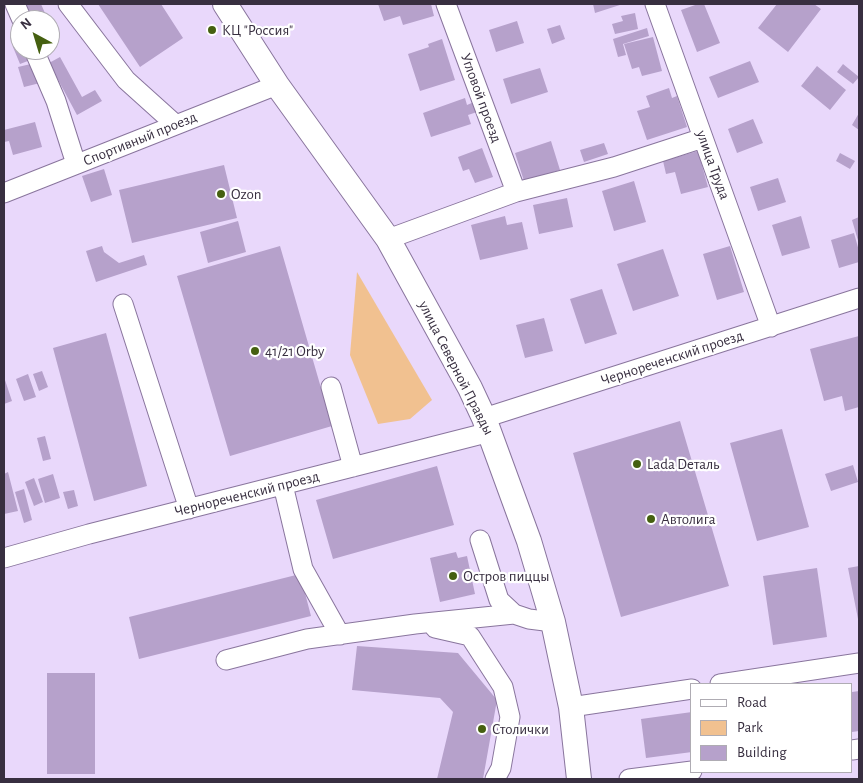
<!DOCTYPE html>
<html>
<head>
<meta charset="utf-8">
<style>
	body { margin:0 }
	#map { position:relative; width:863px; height:783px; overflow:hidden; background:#e9d8fb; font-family:"Alegreya Sans",sans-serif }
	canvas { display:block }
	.frame { position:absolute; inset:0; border:5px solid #382f40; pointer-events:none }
	.legend { position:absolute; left:690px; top:683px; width:162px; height:90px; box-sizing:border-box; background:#fff; border:1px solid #afacb3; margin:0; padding:6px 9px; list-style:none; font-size:15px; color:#382f40 }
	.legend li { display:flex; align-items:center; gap:10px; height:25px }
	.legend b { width:25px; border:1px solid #afacb3 }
	.north { position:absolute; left:10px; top:10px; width:50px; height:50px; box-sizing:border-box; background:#fff; border:1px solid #afacb3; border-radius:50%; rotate:321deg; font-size:14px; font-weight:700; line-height:20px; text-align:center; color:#382f40 }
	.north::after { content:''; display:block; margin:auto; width:18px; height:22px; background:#456010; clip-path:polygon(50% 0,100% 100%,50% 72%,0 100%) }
</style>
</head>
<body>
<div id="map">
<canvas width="863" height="783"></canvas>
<div class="frame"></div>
<ul class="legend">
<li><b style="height:6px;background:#fff"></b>Road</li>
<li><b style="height:14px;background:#f1c190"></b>Park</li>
<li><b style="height:14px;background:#b6a1cb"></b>Building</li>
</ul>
<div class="north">N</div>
</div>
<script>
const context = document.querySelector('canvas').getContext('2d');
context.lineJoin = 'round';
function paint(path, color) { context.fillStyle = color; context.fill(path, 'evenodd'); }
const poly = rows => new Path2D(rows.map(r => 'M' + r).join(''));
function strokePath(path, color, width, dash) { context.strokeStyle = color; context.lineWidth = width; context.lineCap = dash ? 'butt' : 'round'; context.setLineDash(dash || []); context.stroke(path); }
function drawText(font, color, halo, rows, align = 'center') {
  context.font = font + ' "Alegreya Sans",sans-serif'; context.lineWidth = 4.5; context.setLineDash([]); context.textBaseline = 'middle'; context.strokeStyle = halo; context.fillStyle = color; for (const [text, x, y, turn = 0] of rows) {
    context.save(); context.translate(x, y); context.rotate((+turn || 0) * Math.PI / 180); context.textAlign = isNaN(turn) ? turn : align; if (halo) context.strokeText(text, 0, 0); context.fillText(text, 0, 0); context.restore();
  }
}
const green = poly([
	[357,272,432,400,410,419,378,424,350,355]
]);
const building = poly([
	[23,4,41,4,48,20,30,20],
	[98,4,161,4,183,38,140,67],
	[378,4,431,4,434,16,403,25,400,16,384,21],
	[593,4,623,4,595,13],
	[698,4,704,4,720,43,697,52,681,10],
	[777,4,814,4,821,9,788,52,758,28],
	[635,13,638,29,615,34,612,24,623,21,621,16],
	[517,21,524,43,496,52,489,30],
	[50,25,57,41,50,45],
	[560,25,565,39,552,44,547,29],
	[647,28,649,36,623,44,626,55,618,57,613,39],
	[653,37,662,71,642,76,639,67,632,69,624,44],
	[442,39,455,80,420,91,408,54,429,47,428,44],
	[20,45,20,50,30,50,33,59,20,64,13,47],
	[60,57,82,97,95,90,102,101,77,115,49,63],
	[750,61,759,82,718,98,709,77],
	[35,63,40,83,24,87,18,67],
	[843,64,859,77,853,84,837,72],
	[817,66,846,90,830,110,801,86],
	[540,68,548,92,511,104,503,79],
	[669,88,672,98,677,96,687,127,647,140,637,111,650,107,646,96],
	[465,98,467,105,474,102,477,112,468,115,471,124,431,137,423,113],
	[859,113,859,130,852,125],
	[753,119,763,143,737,153,728,129],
	[35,122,42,147,13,155,9,141,4,142,4,130],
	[551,141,560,170,524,181,515,153],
	[604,143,608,154,584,162,580,150],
	[482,148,493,177,475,183,469,169,463,171,458,157],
	[698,151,708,187,681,194,675,172,666,174,663,161],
	[840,153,855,161,850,169,836,161],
	[224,165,237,218,132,243,119,190],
	[104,169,112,195,91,202,82,176],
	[778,178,786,202,758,211,750,187],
	[634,181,646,222,614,231,602,191],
	[567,198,573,227,539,234,533,205],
	[505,216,507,225,522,222,528,249,480,260,471,225],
	[801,216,810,248,782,256,772,225],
	[859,217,859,244,852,220],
	[238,221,246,252,208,263,200,232],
	[854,233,859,251,859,262,839,268,831,240],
	[102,246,104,252,119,263,144,255,147,265,96,282,86,251],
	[280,246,332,426,230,456,177,276],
	[730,246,744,292,717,300,703,254],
	[663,249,679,296,633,311,617,264],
	[602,289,617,334,585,344,570,299],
	[544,318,553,351,525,358,516,325],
	[106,333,147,486,94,501,53,348],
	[859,336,859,407,845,411,842,396,824,401,810,349],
	[42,371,48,387,39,391,33,374],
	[28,374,36,397,24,401,16,379],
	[4,377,12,401,4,404],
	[680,421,729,586,621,617,573,453],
	[782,429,809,527,757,541,730,443],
	[45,436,51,459,43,461,37,438],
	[853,465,858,482,831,491,825,474],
	[437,466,454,525,333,559,316,500],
	[8,472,18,511,4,514,4,474],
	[53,474,60,498,45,503,38,479],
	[34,478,43,502,34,506,25,482],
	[24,489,32,520,24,523,15,492],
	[74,490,78,506,68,509,63,492],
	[456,552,458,558,467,556,475,594,440,602,430,558],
	[859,566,859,619,858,619,848,568],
	[817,568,827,637,773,645,763,576],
	[300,574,311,616,139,659,129,617],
	[357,646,458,653,497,700,483,779,437,779,453,712,440,698,352,690],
	[47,673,95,673,95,774,47,774],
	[859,691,859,731,852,732,852,692],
	[692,712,692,752,646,758,641,719]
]);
const minor = poly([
	[15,4,22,20],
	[68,4,126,80,176,125],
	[446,4,516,192],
	[655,4,771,327],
	[34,50,56,101,76,164],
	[4,193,277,85],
	[388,239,516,192,614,167,703,138],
	[123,304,189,509],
	[331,387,353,467],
	[484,418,859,298],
	[283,485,303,569,340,635],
	[480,540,499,600,514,614,529,619,553,622],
	[4,558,89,534,490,432],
	[435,628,470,636,503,687,510,717,501,768,495,779],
	[226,660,307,639,415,624,514,614],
	[720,684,859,663],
	[571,707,692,689],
	[852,750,859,749],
	[629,779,692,771]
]);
const major = poly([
	[225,4,277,85,388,239,470,388,484,418,529,541,553,622,571,707,579,779]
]);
const markers = [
	[212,30,5,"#456010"],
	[221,194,5,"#456010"],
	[255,351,5,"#456010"],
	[637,464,5,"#456010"],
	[651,519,5,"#456010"],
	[453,576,5,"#456010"],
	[482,729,5,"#456010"]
];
const poiNames = [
	["КЦ \"Россия\"",222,30],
	["Ozon",231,194],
	["41/21 Orby",265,351],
	["Lada Dеталь",647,464],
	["Автолига",661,519],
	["Остров пиццы",463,576],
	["Столички",492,729]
];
const streetNames = [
	["Угловой проезд",481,98,70],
	["Спортивный проезд",140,139,-22],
	["улица Труда",713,165,70],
	["Чернореченский проезд",672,358,-18],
	["улица Северной Правды",456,368,63],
	["Чернореченский проезд",247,494,-14]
];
paint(green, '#f1c190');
paint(building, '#b6a1cb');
strokePath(minor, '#89759d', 21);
strokePath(major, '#89759d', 26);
strokePath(minor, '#fff', 19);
strokePath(major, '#fff', 24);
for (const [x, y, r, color] of markers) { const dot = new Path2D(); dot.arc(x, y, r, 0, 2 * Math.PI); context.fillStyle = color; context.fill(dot); strokePath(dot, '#fff', 2); }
drawText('15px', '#382f40', '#fff', poiNames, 'left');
drawText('15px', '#382f40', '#fff', streetNames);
</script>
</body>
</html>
